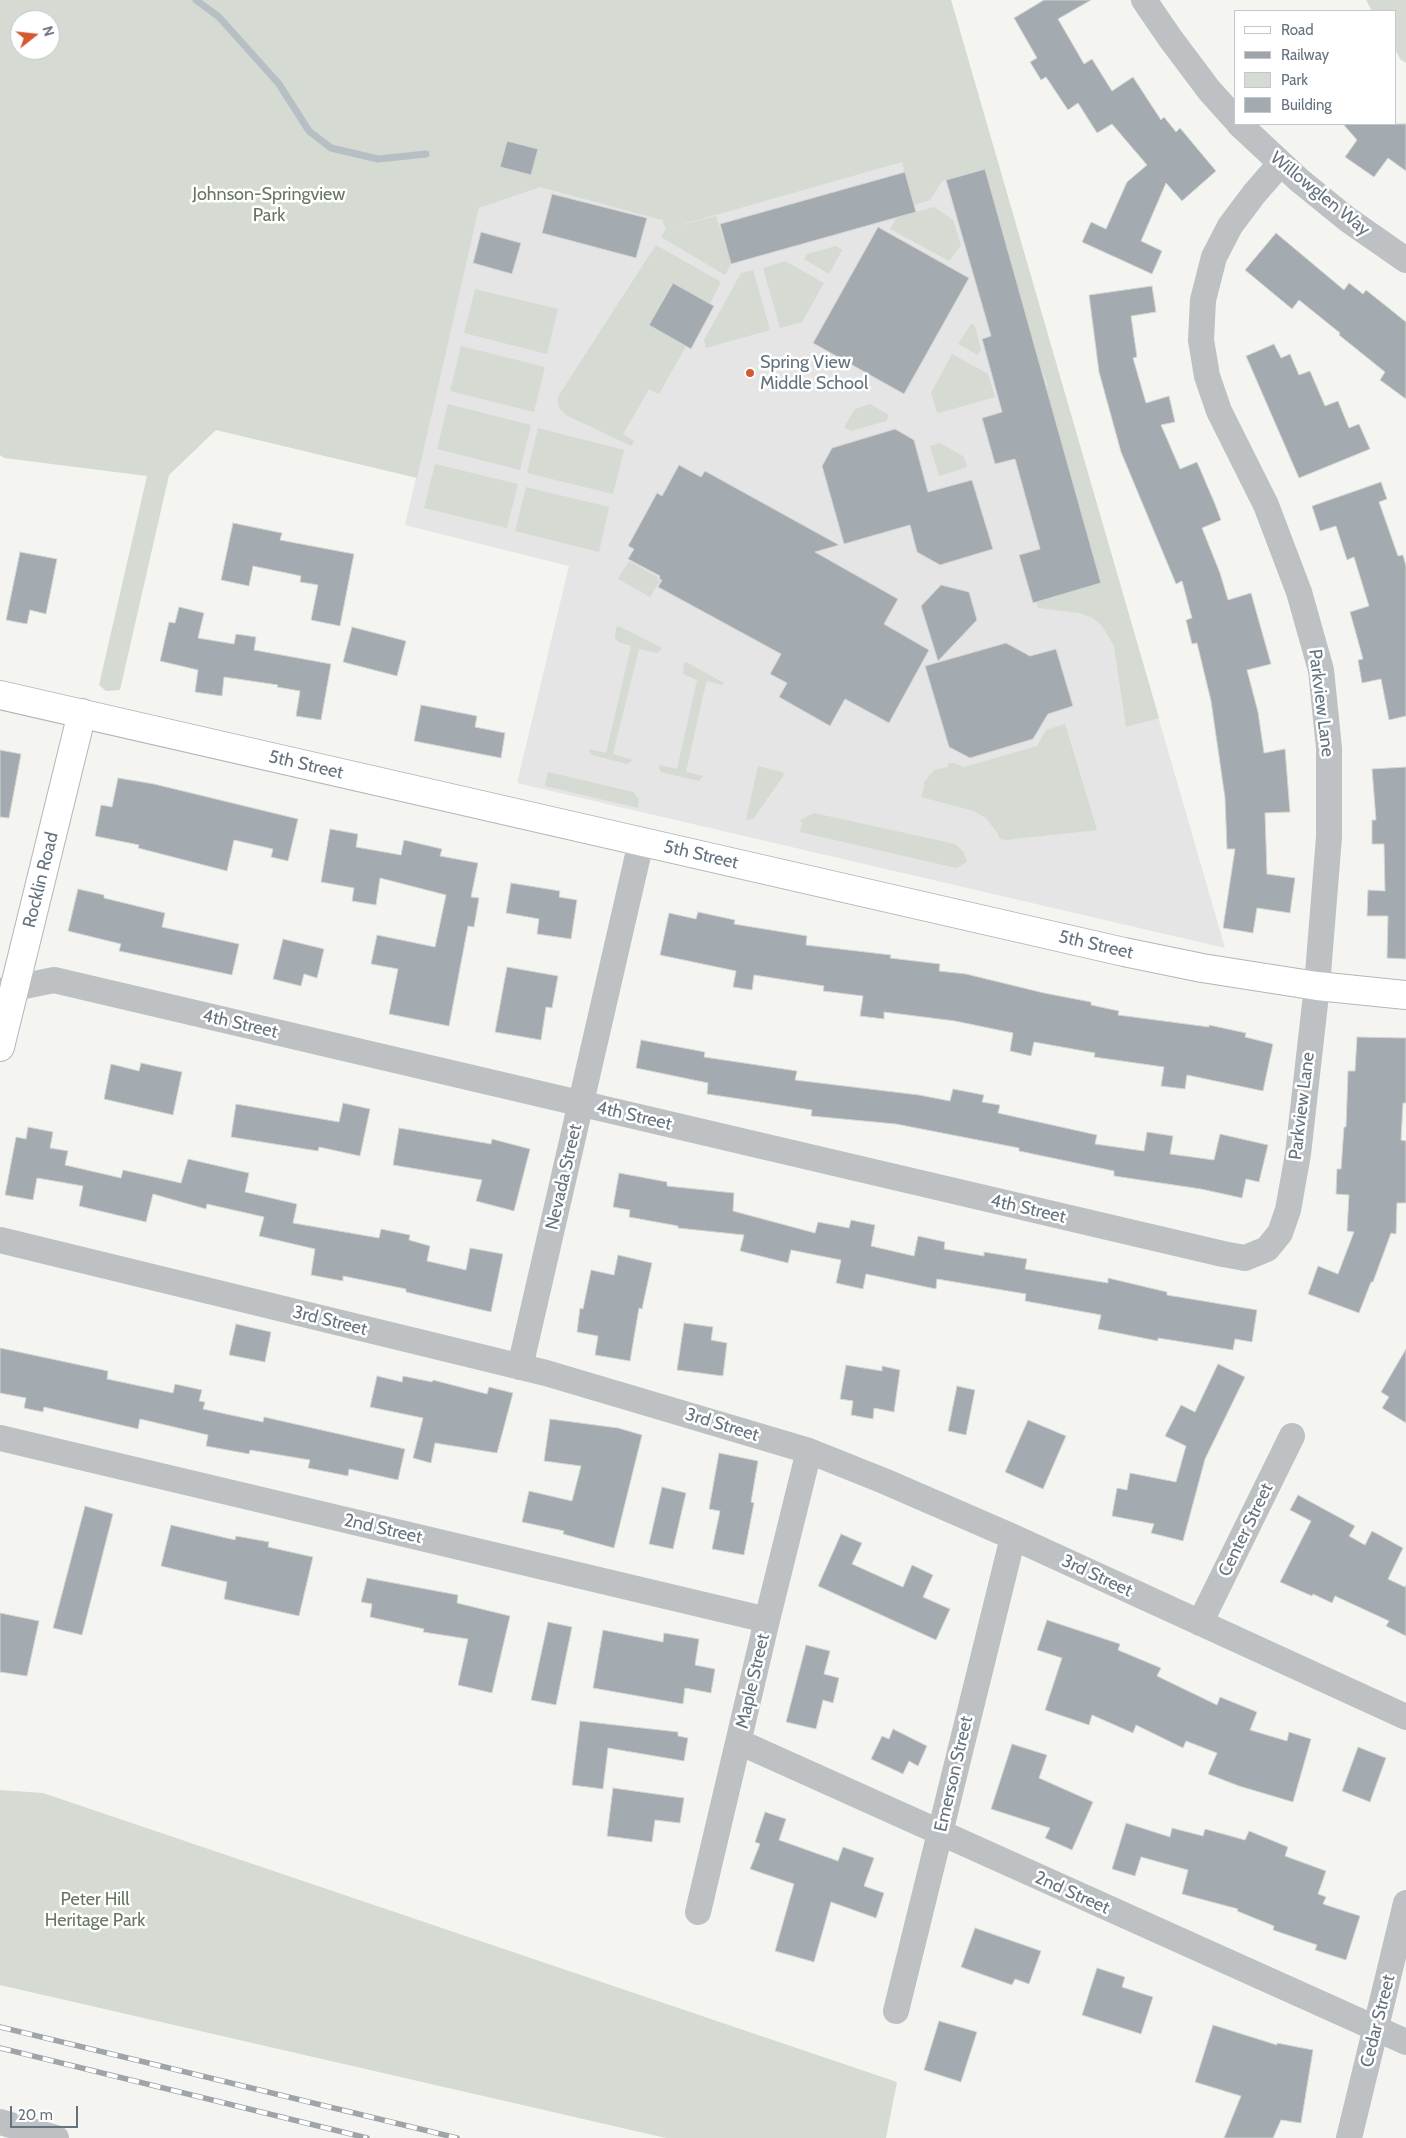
<!DOCTYPE html>
<html>
<head>
<meta charset="utf-8">
<style>
	body { margin:0 }
	#map { position:relative; width:1406px; height:2138px; overflow:hidden; background:#f4f4f0; font-family:Cabin,sans-serif }
	canvas { display:block }
	.legend { position:absolute; left:1234px; top:10px; width:162px; height:115px; box-sizing:border-box; background:#fff; border:1px solid #c1c7cc; margin:0; padding:6px 9px; list-style:none; font-size:15px; color:#65737f }
	.legend li { display:flex; align-items:center; gap:10px; height:25px }
	.legend b { width:25px; border:1px solid #c1c7cc }
	.north { position:absolute; left:10px; top:10px; width:50px; height:50px; box-sizing:border-box; background:#fff; border:1px solid #c1c7cc; border-radius:50%; rotate:74deg; font-size:14px; font-weight:700; line-height:20px; text-align:center; color:#65737f }
	.north::after { content:''; display:block; margin:auto; width:18px; height:22px; background:#d45930; clip-path:polygon(50% 0,100% 100%,50% 72%,0 100%) }
	.scale { position:absolute; left:10px; top:2106px; width:68px; height:22px; box-sizing:border-box; border:2px solid #65737f; border-top:0; padding-left:6px; font-size:15px; line-height:18px; white-space:nowrap; color:#65737f; -webkit-text-stroke:4px #fff; paint-order:stroke }
</style>
</head>
<body>
<div id="map">
<canvas width="1406" height="2138"></canvas>
<ul class="legend">
<li><b style="height:6px;background:#fff"></b>Road</li>
<li><b style="height:6px;background:#9fa4a9"></b>Railway</li>
<li><b style="height:14px;background:#d5dad2"></b>Park</li>
<li><b style="height:14px;background:#a4abb0"></b>Building</li>
</ul>
<div class="north">N</div>
<div class="scale">20 m</div>
</div>
<script>
const context = document.querySelector('canvas').getContext('2d');
context.lineJoin = 'round';
function paint(path, color) { context.fillStyle = color; context.fill(path, 'evenodd'); }
const poly = rows => new Path2D(rows.map(r => 'M' + r).join(''));
function strokePath(path, color, width, dash) { context.strokeStyle = color; context.lineWidth = width; context.lineCap = dash ? 'butt' : 'round'; context.setLineDash(dash || []); context.stroke(path); }
function drawText(font, color, halo, rows, align = 'center') {
  context.font = font + ' Cabin,sans-serif'; context.lineWidth = 5; context.setLineDash([]); context.textBaseline = 'middle'; context.strokeStyle = halo; context.fillStyle = color; for (const [text, x, y, turn = 0] of rows) {
    context.save(); context.translate(x, y); context.rotate((+turn || 0) * Math.PI / 180); context.textAlign = isNaN(turn) ? turn : align; if (halo) context.strokeText(text, 0, 0); context.fillText(text, 0, 0); context.restore();
  }
}
const built = poly([
	[951,0,1225,948,517,783,569,566,405,525,479,208]
]);
const green = poly([
	[0,0,951,0,1159,718,1126,727,1114,646,1102,626,1093,618,1080,613,1038,608,1036,602,1101,583,1007,399,1048,386,1044,375,1042,375,985,169,942,181,930,200,914,205,902,162,666,229,716,216,731,264,725,275,661,237,666,229,662,220,540,187,479,208,417,478,216,430,169,475,120,690,106,691,99,685,147,476,4,458,0,455],
	[20,20,50,20,50,50,20,50],
	[1366,0,1406,0,1406,63,1400,59,1395,49,1395,11,1372,11],
	[934,207,953,220,961,245,949,261,890,229,897,217],
	[656,245,721,282,710,304,672,283,649,325,686,346,659,394,649,389,623,434,634,441,631,446,566,415,559,408,558,400,559,395],
	[836,246,842,250,829,274,804,259,807,254],
	[785,261,824,283,802,322,780,328,763,268],
	[753,270,770,330,706,348,704,340,741,273],
	[475,289,558,309,547,354,464,333],
	[971,324,975,326,981,350,978,355,958,344],
	[461,346,545,367,534,412,450,391],
	[952,354,988,374,995,397,939,413,937,412,931,393],
	[448,404,531,425,520,470,437,449],
	[870,404,889,415,886,421,851,431,844,427,855,409],
	[538,428,624,450,613,494,527,473],
	[940,443,964,457,967,467,939,476,930,446],
	[435,464,518,484,507,528,424,508],
	[526,487,609,507,599,552,515,531],
	[629,561,658,577,657,579,660,581,650,597,618,579],
	[619,626,662,648,657,653,639,649,613,754,633,760,627,764,592,755,588,749,606,753,631,646,618,642,615,638,616,628],
	[686,662,724,683,721,685,707,681,703,695,686,772,703,776,699,781,661,772,659,768,659,765,677,769,697,680,683,674,684,663],
	[1065,724,1097,830,1005,840,999,838,998,834,986,818,974,811,921,797,925,784,923,784,934,770,948,767,948,763,954,763,964,767,1037,746,1046,730],
	[758,766,782,772,784,775,753,819,746,820],
	[548,772,633,792,639,799,638,808,545,786],
	[814,813,955,844,963,851,967,862,956,868,800,832,802,823,800,820],
	[0,1790,43,1793,897,2082,886,2138,666,2138,0,1985]
]);
const stream = poly([
	[196,0,219,17,279,84,309,131,331,148,378,159,426,154]
]);
const building = poly([
	[1044,0,1091,0,1058,19,1084,64,1092,59,1112,91,1133,77,1161,120,1164,117,1176,132,1180,128,1216,171,1182,201,1166,183,1141,241,1162,251,1152,274,1082,242,1091,222,1106,229,1127,182,1147,165,1112,124,1097,133,1078,103,1068,110,1046,77,1041,80,1030,62,1037,58,1014,18,1044,0],
	[1343,124,1406,124,1406,171,1388,158,1374,177,1345,157,1357,140,1343,124],
	[507,141,538,149,531,175,500,167,507,141],
	[985,169,1101,583,1033,603,1019,555,1040,549,1015,459,995,464,982,418,1002,412,982,339,991,336,946,180,985,169],
	[905,172,916,212,731,264,720,224,905,172],
	[552,194,647,218,636,258,542,233,552,194],
	[878,227,969,278,904,394,813,343,878,227],
	[481,232,521,243,512,274,473,263,481,232],
	[1276,233,1344,290,1349,283,1363,294,1366,290,1406,322,1406,399,1380,380,1385,372,1339,335,1340,333,1299,300,1292,309,1245,270,1276,233],
	[673,283,714,306,691,349,649,325,673,283],
	[1152,286,1156,312,1131,316,1137,357,1133,358,1146,403,1169,396,1175,422,1161,425,1180,469,1197,462,1215,504,1221,520,1202,528,1220,573,1228,600,1251,593,1271,664,1247,670,1258,712,1264,753,1285,749,1290,812,1265,813,1267,874,1295,878,1290,913,1257,908,1253,933,1223,928,1235,849,1227,849,1225,798,1211,701,1197,643,1192,644,1186,620,1192,618,1182,581,1176,584,1121,452,1099,372,1089,295,1152,286],
	[1274,344,1281,358,1290,354,1299,375,1310,371,1325,406,1338,401,1349,428,1359,424,1370,449,1299,478,1246,356,1274,344],
	[895,429,914,440,928,492,972,480,993,549,940,565,917,552,910,525,844,544,822,466,832,448,895,429],
	[679,465,701,477,705,471,839,545,815,552,898,599,884,624,929,650,889,723,845,699,830,726,779,697,787,683,770,674,781,654,658,587,662,580,659,579,660,576,628,559,634,549,628,546,657,493,662,496,679,465],
	[1381,482,1387,499,1379,502,1398,556,1403,555,1406,566,1406,716,1389,720,1381,679,1362,683,1358,660,1363,659,1350,612,1369,606,1354,557,1347,560,1336,526,1320,531,1312,506,1381,482],
	[233,523,282,533,280,540,354,554,340,626,311,620,318,585,300,582,301,576,253,566,249,586,221,580,233,523],
	[20,552,57,559,46,614,30,610,27,624,6,620,20,552],
	[941,585,969,592,977,620,938,661,921,606,941,585],
	[179,607,204,613,198,638,234,644,236,634,256,637,254,650,331,664,321,720,296,716,300,691,277,687,278,685,224,677,222,696,195,692,198,670,160,661,169,622,175,623,179,607],
	[352,627,406,641,397,676,343,662,352,627],
	[1006,643,1030,656,1056,649,1073,706,1048,714,1033,739,970,758,949,747,925,666,1006,643],
	[421,705,477,716,475,727,505,733,501,758,414,741,421,705],
	[0,750,21,754,9,818,0,817,0,750],
	[1406,767,1406,959,1387,958,1388,916,1367,916,1368,890,1385,891,1384,844,1372,844,1372,820,1376,820,1372,769,1406,767],
	[118,778,154,784,298,819,288,861,271,857,273,849,234,840,227,871,138,848,139,845,95,836,101,805,112,807,118,778],
	[330,829,358,834,356,847,401,855,404,840,442,849,440,856,478,863,471,897,479,898,474,927,468,926,449,1026,389,1014,398,969,371,964,377,935,435,947,446,895,380,878,376,905,352,901,354,888,321,882,330,829],
	[511,883,560,891,559,897,577,900,571,939,537,934,539,919,506,913,511,883],
	[78,889,104,895,104,898,165,913,162,927,239,944,232,975,119,951,121,944,68,931,78,889],
	[698,912,735,920,734,924,807,936,806,945,891,955,890,958,940,964,939,971,966,974,1044,993,1091,1002,1091,1005,1119,1011,1118,1015,1209,1027,1209,1025,1246,1033,1245,1037,1273,1044,1263,1091,1187,1075,1185,1089,1161,1086,1164,1067,1094,1057,1095,1053,1034,1042,1031,1056,1010,1051,1013,1033,955,1021,884,1012,884,1019,860,1016,863,996,823,991,824,986,754,975,752,990,733,987,736,971,660,955,669,913,696,919,698,912],
	[283,939,324,949,317,978,304,974,301,986,273,979,283,939],
	[507,967,558,976,552,1008,546,1007,541,1040,495,1032,507,967],
	[1357,1037,1406,1038,1406,1103,1403,1103,1401,1140,1406,1141,1406,1203,1397,1203,1396,1234,1391,1233,1373,1282,1371,1282,1359,1313,1308,1294,1318,1266,1338,1274,1354,1232,1347,1231,1349,1195,1336,1194,1337,1169,1341,1169,1344,1127,1346,1127,1348,1071,1355,1071,1357,1037],
	[641,1040,705,1052,704,1057,797,1071,795,1080,919,1095,950,1101,953,1089,984,1095,982,1102,1000,1105,998,1113,1097,1135,1095,1144,1144,1151,1147,1132,1173,1136,1170,1154,1214,1160,1220,1134,1268,1145,1259,1182,1246,1179,1242,1198,1201,1189,1114,1176,1114,1171,1019,1151,1019,1148,896,1124,811,1116,812,1110,707,1094,708,1083,636,1068,641,1040],
	[141,1063,182,1072,173,1115,104,1099,111,1064,139,1071,141,1063],
	[343,1103,370,1109,360,1156,319,1147,318,1151,231,1137,236,1104,339,1122,343,1103],
	[28,1127,53,1132,50,1148,68,1151,65,1165,121,1178,123,1170,181,1183,188,1159,249,1173,245,1192,297,1204,293,1223,379,1238,381,1229,410,1235,409,1240,430,1246,427,1261,466,1270,470,1248,503,1254,491,1312,406,1292,406,1289,343,1276,343,1281,311,1275,315,1249,259,1236,264,1217,207,1204,206,1209,153,1194,146,1222,79,1206,83,1186,37,1178,33,1200,5,1195,16,1137,26,1139,28,1127],
	[399,1128,491,1144,492,1139,530,1149,514,1211,476,1201,482,1180,393,1165,399,1128],
	[619,1173,667,1182,667,1186,734,1193,733,1211,815,1233,818,1222,849,1228,851,1220,875,1225,871,1246,914,1256,918,1236,945,1242,944,1249,984,1256,984,1252,1027,1259,1025,1269,1108,1283,1108,1278,1167,1292,1167,1295,1257,1310,1252,1342,1235,1339,1233,1350,1158,1338,1158,1341,1098,1329,1101,1315,1025,1301,1026,1294,937,1279,936,1289,866,1274,863,1289,836,1283,841,1260,791,1250,788,1263,740,1251,744,1235,678,1228,678,1226,629,1217,630,1210,613,1207,619,1173],
	[618,1255,652,1263,642,1309,639,1308,630,1361,595,1355,598,1336,577,1332,580,1308,583,1309,591,1270,614,1275,618,1255],
	[684,1323,713,1327,711,1340,727,1343,723,1376,677,1370,684,1323],
	[236,1324,271,1332,265,1362,229,1355,236,1324],
	[0,1348,108,1371,107,1379,173,1393,175,1384,202,1390,199,1401,205,1402,203,1409,263,1422,264,1417,405,1449,398,1480,349,1469,348,1476,308,1468,310,1460,250,1450,249,1454,206,1446,208,1435,140,1419,138,1429,44,1407,43,1412,24,1408,26,1398,0,1393,0,1348],
	[1406,1349,1406,1423,1382,1408,1389,1397,1381,1392,1406,1349],
	[1218,1364,1245,1377,1205,1459,1183,1541,1151,1533,1154,1524,1112,1516,1117,1488,1127,1490,1130,1473,1176,1482,1186,1446,1165,1436,1181,1405,1195,1412,1218,1364],
	[846,1365,882,1371,882,1366,900,1370,894,1412,874,1408,873,1419,851,1415,853,1401,840,1399,846,1365],
	[377,1376,402,1382,403,1376,432,1382,433,1380,487,1394,489,1387,513,1393,497,1453,435,1443,431,1463,413,1458,423,1418,370,1407,377,1376],
	[957,1386,975,1390,966,1435,948,1431,957,1386],
	[550,1419,618,1428,642,1435,614,1548,563,1534,564,1531,522,1522,529,1491,572,1501,581,1466,544,1461,550,1419],
	[1028,1420,1066,1436,1043,1489,1005,1472,1028,1420],
	[719,1453,758,1461,751,1502,754,1503,744,1555,712,1549,720,1511,709,1509,719,1453],
	[662,1487,686,1493,673,1549,649,1544,662,1487],
	[1298,1495,1355,1526,1349,1536,1365,1545,1372,1531,1403,1548,1388,1579,1405,1587,1406,1585,1406,1636,1386,1626,1389,1621,1335,1596,1332,1603,1313,1594,1312,1596,1280,1582,1311,1521,1290,1510,1298,1495],
	[85,1506,113,1514,82,1635,53,1628,85,1506],
	[171,1525,235,1540,236,1536,269,1542,268,1547,313,1557,299,1616,224,1599,227,1582,161,1566,171,1525],
	[841,1534,862,1543,852,1564,903,1587,912,1565,933,1575,923,1597,950,1609,936,1640,818,1586,841,1534],
	[367,1578,458,1595,457,1603,510,1616,492,1693,458,1685,468,1639,423,1632,424,1629,370,1617,372,1604,361,1602,367,1578],
	[0,1613,39,1621,27,1676,0,1672,0,1613],
	[1047,1620,1120,1644,1118,1650,1161,1668,1157,1676,1217,1705,1220,1697,1257,1712,1250,1730,1287,1741,1289,1732,1311,1739,1293,1802,1239,1786,1208,1774,1217,1753,1186,1741,1183,1748,1136,1725,1133,1733,1092,1715,1089,1725,1045,1710,1062,1658,1037,1650,1047,1620],
	[548,1622,572,1627,556,1705,531,1700,548,1622],
	[603,1630,663,1642,664,1633,699,1639,695,1665,715,1669,711,1693,685,1688,683,1704,593,1688,603,1630],
	[806,1645,830,1651,824,1674,839,1678,833,1703,823,1700,816,1729,786,1722,806,1645],
	[580,1721,678,1732,678,1736,688,1738,684,1761,608,1748,603,1789,572,1785,580,1721],
	[893,1729,927,1746,918,1766,909,1761,903,1774,871,1759,882,1736,889,1739,893,1729],
	[1012,1744,1047,1755,1039,1778,1093,1802,1072,1850,1045,1838,1050,1828,991,1809,1012,1744],
	[1358,1747,1386,1758,1370,1802,1342,1791,1358,1747],
	[613,1788,684,1798,680,1823,655,1820,652,1842,607,1836,613,1788],
	[765,1812,786,1819,779,1840,838,1861,843,1847,874,1858,864,1886,884,1893,876,1918,831,1902,814,1962,775,1951,794,1884,750,1869,760,1844,755,1842,765,1812],
	[1126,1823,1170,1837,1172,1828,1203,1836,1205,1829,1245,1840,1249,1831,1288,1847,1285,1856,1326,1871,1318,1894,1326,1897,1323,1904,1360,1916,1346,1960,1315,1950,1317,1945,1273,1930,1274,1926,1237,1911,1238,1909,1182,1894,1188,1870,1141,1857,1135,1876,1112,1869,1126,1823],
	[975,1928,1041,1951,1029,1984,1015,1979,1012,1985,961,1967,975,1928],
	[1097,1968,1125,1977,1122,1987,1153,1997,1141,2034,1082,2015,1097,1968],
	[939,2021,977,2032,961,2082,924,2070,939,2021],
	[1213,2025,1277,2045,1277,2043,1313,2050,1301,2123,1281,2120,1273,2138,1224,2138,1241,2096,1195,2082,1213,2025]
]);
const street = poly([
	[1144,0,1170,38,1209,90,1235,119],
	[1239,124,1299,180,1347,219,1406,260],
	[0,991,54,980,1223,1254,1245,1258,1267,1249,1280,1233,1288,1210,1298,1154,1317,986,1329,837,1329,748,1321,670,1299,592,1266,505,1219,411,1207,376,1201,340,1203,300,1214,257,1230,226,1254,194,1280,164],
	[0,1240,546,1373,809,1451,884,1481,1013,1537,1406,1717],
	[520,1367,641,842],
	[0,1438,767,1620],
	[1200,1623,1292,1436],
	[739,1742,1406,2042],
	[698,1912,767,1620,809,1451],
	[896,2011,1013,1537],
	[0,2122,56,2138],
	[1349,2138,1406,1903]
]);
const secondary = poly([
	[0,695,1124,952,1202,968,1317,986,1406,995],
	[0,1047,82,713]
]);
const rail = poly([
	[0,2027,457,2138],
	[0,2048,367,2138]
]);
const markers = [
	[750,373,5,"#d45930"]
];
const streetNames = [
	["Willowglen Way",1320,194,39],
	["Parkview Lane",1321,703,83],
	["5th Street",306,765,13],
	["5th Street",701,855,13],
	["Rocklin Road",41,880,-76],
	["5th Street",1096,945,13],
	["4th Street",240,1024,13],
	["Parkview Lane",1302,1106,-83],
	["4th Street",634,1116,13],
	["Nevada Street",564,1177,-77],
	["4th Street",1028,1209,13],
	["3rd Street",330,1321,14],
	["3rd Street",722,1425,17],
	["2nd Street",383,1529,13],
	["Center Street",1246,1530,-64],
	["3rd Street",1097,1576,25],
	["Maple Street",753,1681,-77],
	["Emerson Street",954,1774,-77],
	["2nd Street",1072,1893,24],
	["Cedar Street",1378,2021,-76]
];
const parkNames = [
	["Johnson-Springview",269,195],
	["Park",269,216],
	["Peter Hill",95,1900],
	["Heritage Park",95,1921]
];
const poiNames = [
	["Spring View",760,363],
	["Middle School",760,384]
];
paint(built, '#e4e5e4');
paint(green, '#d5dad2');
strokePath(stream, '#b6c0c4', 7);
paint(building, '#a4abb0');
strokePath(building, '#d5d5d3', 1);
strokePath(secondary, '#b2b6ba', 30);
strokePath(street, '#bdc1c4', 26);
strokePath(secondary, '#fff', 28);
strokePath(rail, '#9fa4a9', 5.5);
strokePath(rail, '#fff', 4, [11]);
for (const [x, y, r, color] of markers) { const dot = new Path2D(); dot.arc(x, y, r, 0, 2 * Math.PI); context.fillStyle = color; context.fill(dot); strokePath(dot, '#fff', 2); }
drawText('18px', '#65737f', '#fff', streetNames);
drawText('18px', '#677763', '#fff', parkNames);
drawText('18px', '#65737f', '#fff', poiNames, 'left');
</script>
</body>
</html>
